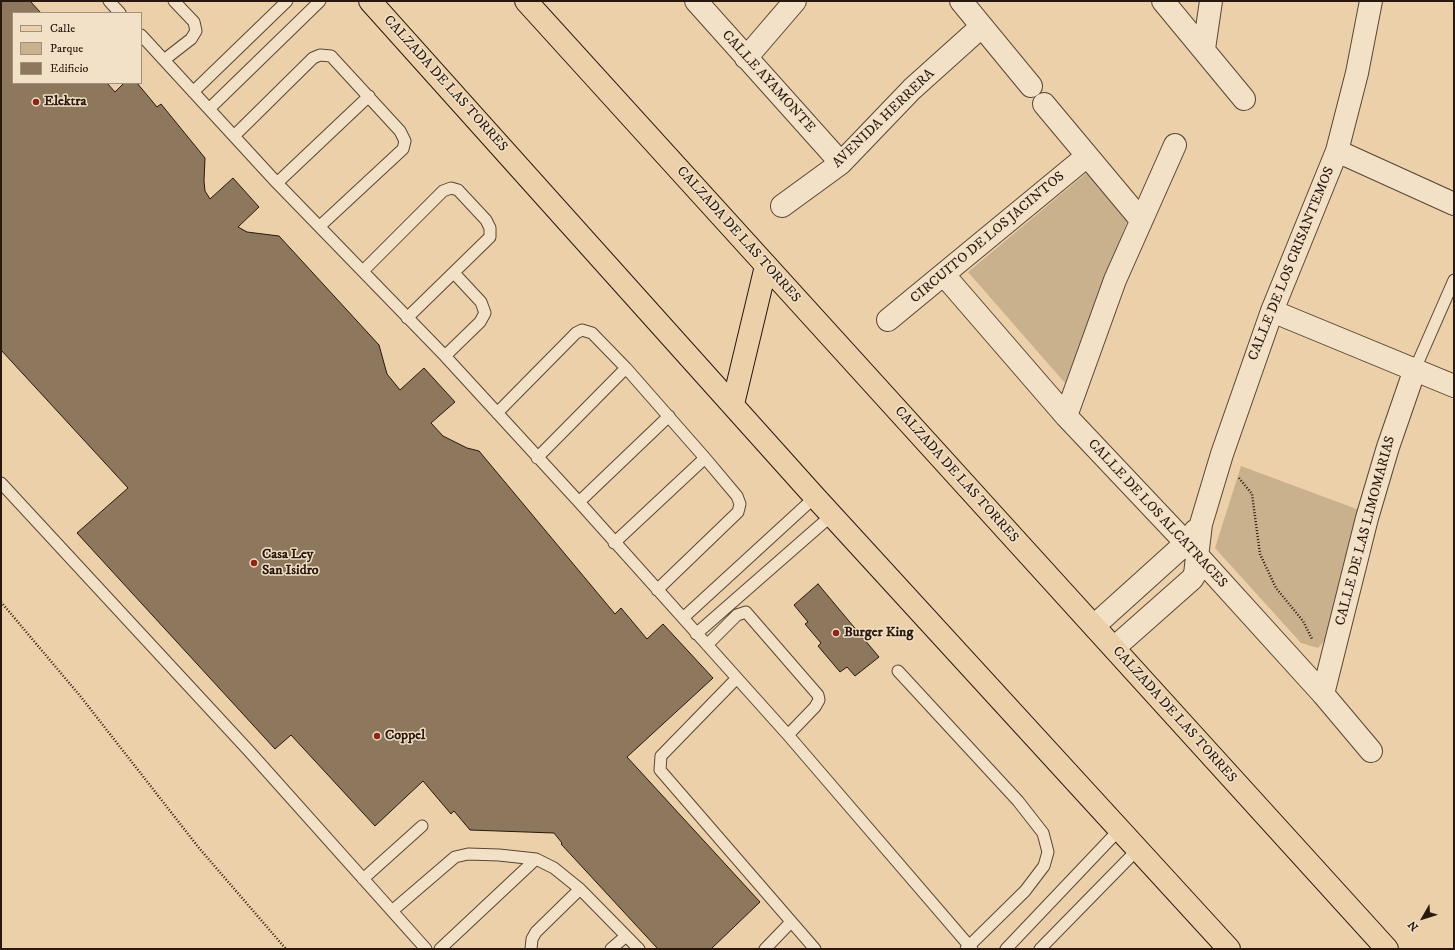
<!DOCTYPE html>
<html>
<head>
<meta charset="utf-8">
<style>
	body { margin:0 }
	#map { position:relative; width:1455px; height:950px; overflow:hidden; background:#ebd0a9; font-family:"IM FELL DW Pica",serif }
	canvas { display:block }
	.frame { position:absolute; inset:0; border:2px solid #28180d; pointer-events:none }
	.legend { position:absolute; left:12px; top:12px; width:130px; height:72px; box-sizing:border-box; background:#f2e0c7; border:1px solid #a1907d; margin:0; padding:5px 7px; list-style:none; font-size:12px; color:#28180d }
	.legend li { display:flex; align-items:center; gap:8px; height:20px }
	.legend b { width:20px; border:1px solid #a1907d }
	.north { position:absolute; left:1403px; top:898px; width:40px; height:40px; -webkit-text-stroke:3px #f2e0c7; paint-order:stroke; rotate:231deg; font-size:11px; font-weight:700; line-height:16px; text-align:center; color:#28180d }
	.north::after { content:''; display:block; margin:auto; width:14px; height:18px; background:#28180d; clip-path:polygon(50% 0,100% 100%,50% 72%,0 100%) }
</style>
</head>
<body>
<div id="map">
<canvas width="1455" height="950"></canvas>
<div class="frame"></div>
<ul class="legend">
<li><b style="height:5px;background:#ebd0a9"></b>Calle</li>
<li><b style="height:11px;background:#cab18e"></b>Parque</li>
<li><b style="height:11px;background:#8d785e"></b>Edificio</li>
</ul>
<div class="north">N</div>
</div>
<script>
const context = document.querySelector('canvas').getContext('2d');
context.lineJoin = 'round';
function paint(path, color) { context.fillStyle = color; context.fill(path, 'evenodd'); }
const poly = rows => new Path2D(rows.map(r => 'M' + r).join(''));
function strokePath(path, color, width, dash) { context.strokeStyle = color; context.lineWidth = width; context.lineCap = dash ? 'butt' : 'round'; context.setLineDash(dash || []); context.stroke(path); }
function drawText(font, color, halo, rows, align = 'center') {
  context.font = font + ' "IM FELL DW Pica",serif'; context.lineWidth = 3; context.setLineDash([]); context.textBaseline = 'middle'; context.strokeStyle = halo; context.fillStyle = color; for (const [text, x, y, turn = 0] of rows) {
    context.save(); context.translate(x, y); context.rotate((+turn || 0) * Math.PI / 180); context.textAlign = isNaN(turn) ? turn : align; if (halo) context.strokeText(text, 0, 0); context.fillText(text, 0, 0); context.restore();
  }
}
const green = poly([
	[1090,170,1130,214,1065,383,968,272],
	[1241,466,1362,511,1325,640,1318,648,1301,643,1215,548]
]);
const building = poly([
	[1,1,30,1,41,13,13,13,13,83,107,83,115,92,124,83,137,83,157,107,161,104,205,158,204,181,205,191,210,199,233,178,259,207,238,227,247,232,279,236,379,345,387,374,400,390,424,368,455,402,431,423,443,436,467,448,479,451,615,614,621,608,647,639,663,624,713,678,627,757,760,902,711,949,658,949,561,844,562,843,554,833,470,830,454,811,451,814,423,781,375,826,291,735,275,749,77,533,128,488,1,350,1,1],
	[818,584,879,657,855,676,847,667,840,672,818,646,821,643,805,624,808,622,794,605,818,584]
]);
const path = poly([
	[1239,478,1252,494,1260,554,1276,588,1303,621,1312,639],
	[1,602,81,697,199,848,286,949]
]);
const service = poly([
	[109,1,120,13],
	[141,35,277,183,445,356,579,502,788,735,972,949],
	[164,60,191,39,196,31,194,22,174,1],
	[193,92,287,1],
	[209,109,320,1],
	[234,136,313,58,320,55,331,56,400,131,405,141,403,149,320,226],
	[277,183,369,96],
	[363,271,443,191,451,188,458,190,486,220,490,228,490,237,407,318],
	[445,356,480,322,485,313,481,302,454,273],
	[1415,369,1454,280],
	[497,413,576,333,582,330,592,333,626,368,705,458,737,496,740,504,738,512,657,590],
	[537,458,626,368],
	[1,483,249,751,426,949],
	[579,502,669,416],
	[614,543,705,458],
	[683,618,815,497],
	[696,634,832,515],
	[707,645,737,615,746,612,818,695,819,700,815,707,788,735],
	[898,671,1018,801,1043,833,1048,852,1044,866,1025,891,966,949],
	[736,679,661,756,660,770,815,949],
	[363,879,422,826],
	[392,911,455,857,468,854,499,855,536,859,554,868,580,889,639,949],
	[440,949,536,859],
	[531,949,532,939,536,932,580,889],
	[611,949,626,936],
	[765,949,791,922],
	[1006,949,1119,830],
	[1040,949,1137,850]
]);
const minor = poly([
	[696,1,841,163],
	[961,1,1031,86],
	[1163,1,1244,99],
	[1204,49,1211,1],
	[746,58,795,1],
	[1044,104,1141,220],
	[1337,151,1454,204],
	[782,206,841,163,912,89,981,27],
	[944,275,1066,416,1186,543,1323,694,1371,751],
	[1272,311,1454,386],
	[888,320,1087,156],
	[1066,416,1115,280,1175,145],
	[1094,626,1186,543,1195,531],
	[1114,648,1192,579,1195,574,1201,524,1222,454,1272,311,1337,151,1357,73,1371,1],
	[1323,694,1367,518,1388,447,1415,369]
]);
const primary = poly([
	[370,1,815,497,1229,949],
	[526,1,1387,949],
	[733,404,766,266]
]);
const markers = [
	[36,102,4,"#8f2418"],
	[254,563,4,"#8f2418"],
	[836,633,4,"#8f2418"],
	[377,736,4,"#8f2418"]
];
const streetNames = [
	["CALLE AYAMONTE",768,82,48],
	["CALZADA DE LAS TORRES",445,84,48],
	["AVENIDA HERRERA",884,119,-44],
	["CALZADA DE LAS TORRES",738,235,48],
	["CIRCUITO DE LOS JACINTOS",988,238,-40],
	["CALLE DE LOS CRISANTEMOS",1292,264,-68],
	["CALZADA DE LAS TORRES",956,475,48],
	["CALLE DE LOS ALCATRACES",1157,514,47],
	["CALLE DE LAS LIMOMARIAS",1366,531,-75],
	["CALZADA DE LAS TORRES",1174,715,48]
];
const poiNames = [
	["Elektra",44,102],
	["Casa Ley",262,555],
	["San Isidro",262,571],
	["Burger King",844,633],
	["Coppel",385,736]
];
paint(green, '#cab18e');
paint(building, '#8d785e');
strokePath(building, '#28180d', 1);
strokePath(service, '#594634', 13);
strokePath(minor, '#594634', 24);
strokePath(primary, '#28180d', 24);
strokePath(path, '#28180d', 2.5, [1, 2]);
strokePath(service, '#f2e0c7', 11);
strokePath(minor, '#f2e0c7', 22);
strokePath(primary, '#ebd0a9', 22);
for (const [x, y, r, color] of markers) { const dot = new Path2D(); dot.arc(x, y, r, 0, 2 * Math.PI); context.fillStyle = color; context.fill(dot); strokePath(dot, '#f2e0c7', 1.5); }
drawText('14px', '#28180d', '#f2e0c7', streetNames);
drawText('bold 14px', '#28180d', '#f2e0c7', poiNames, 'left');
</script>
</body>
</html>
